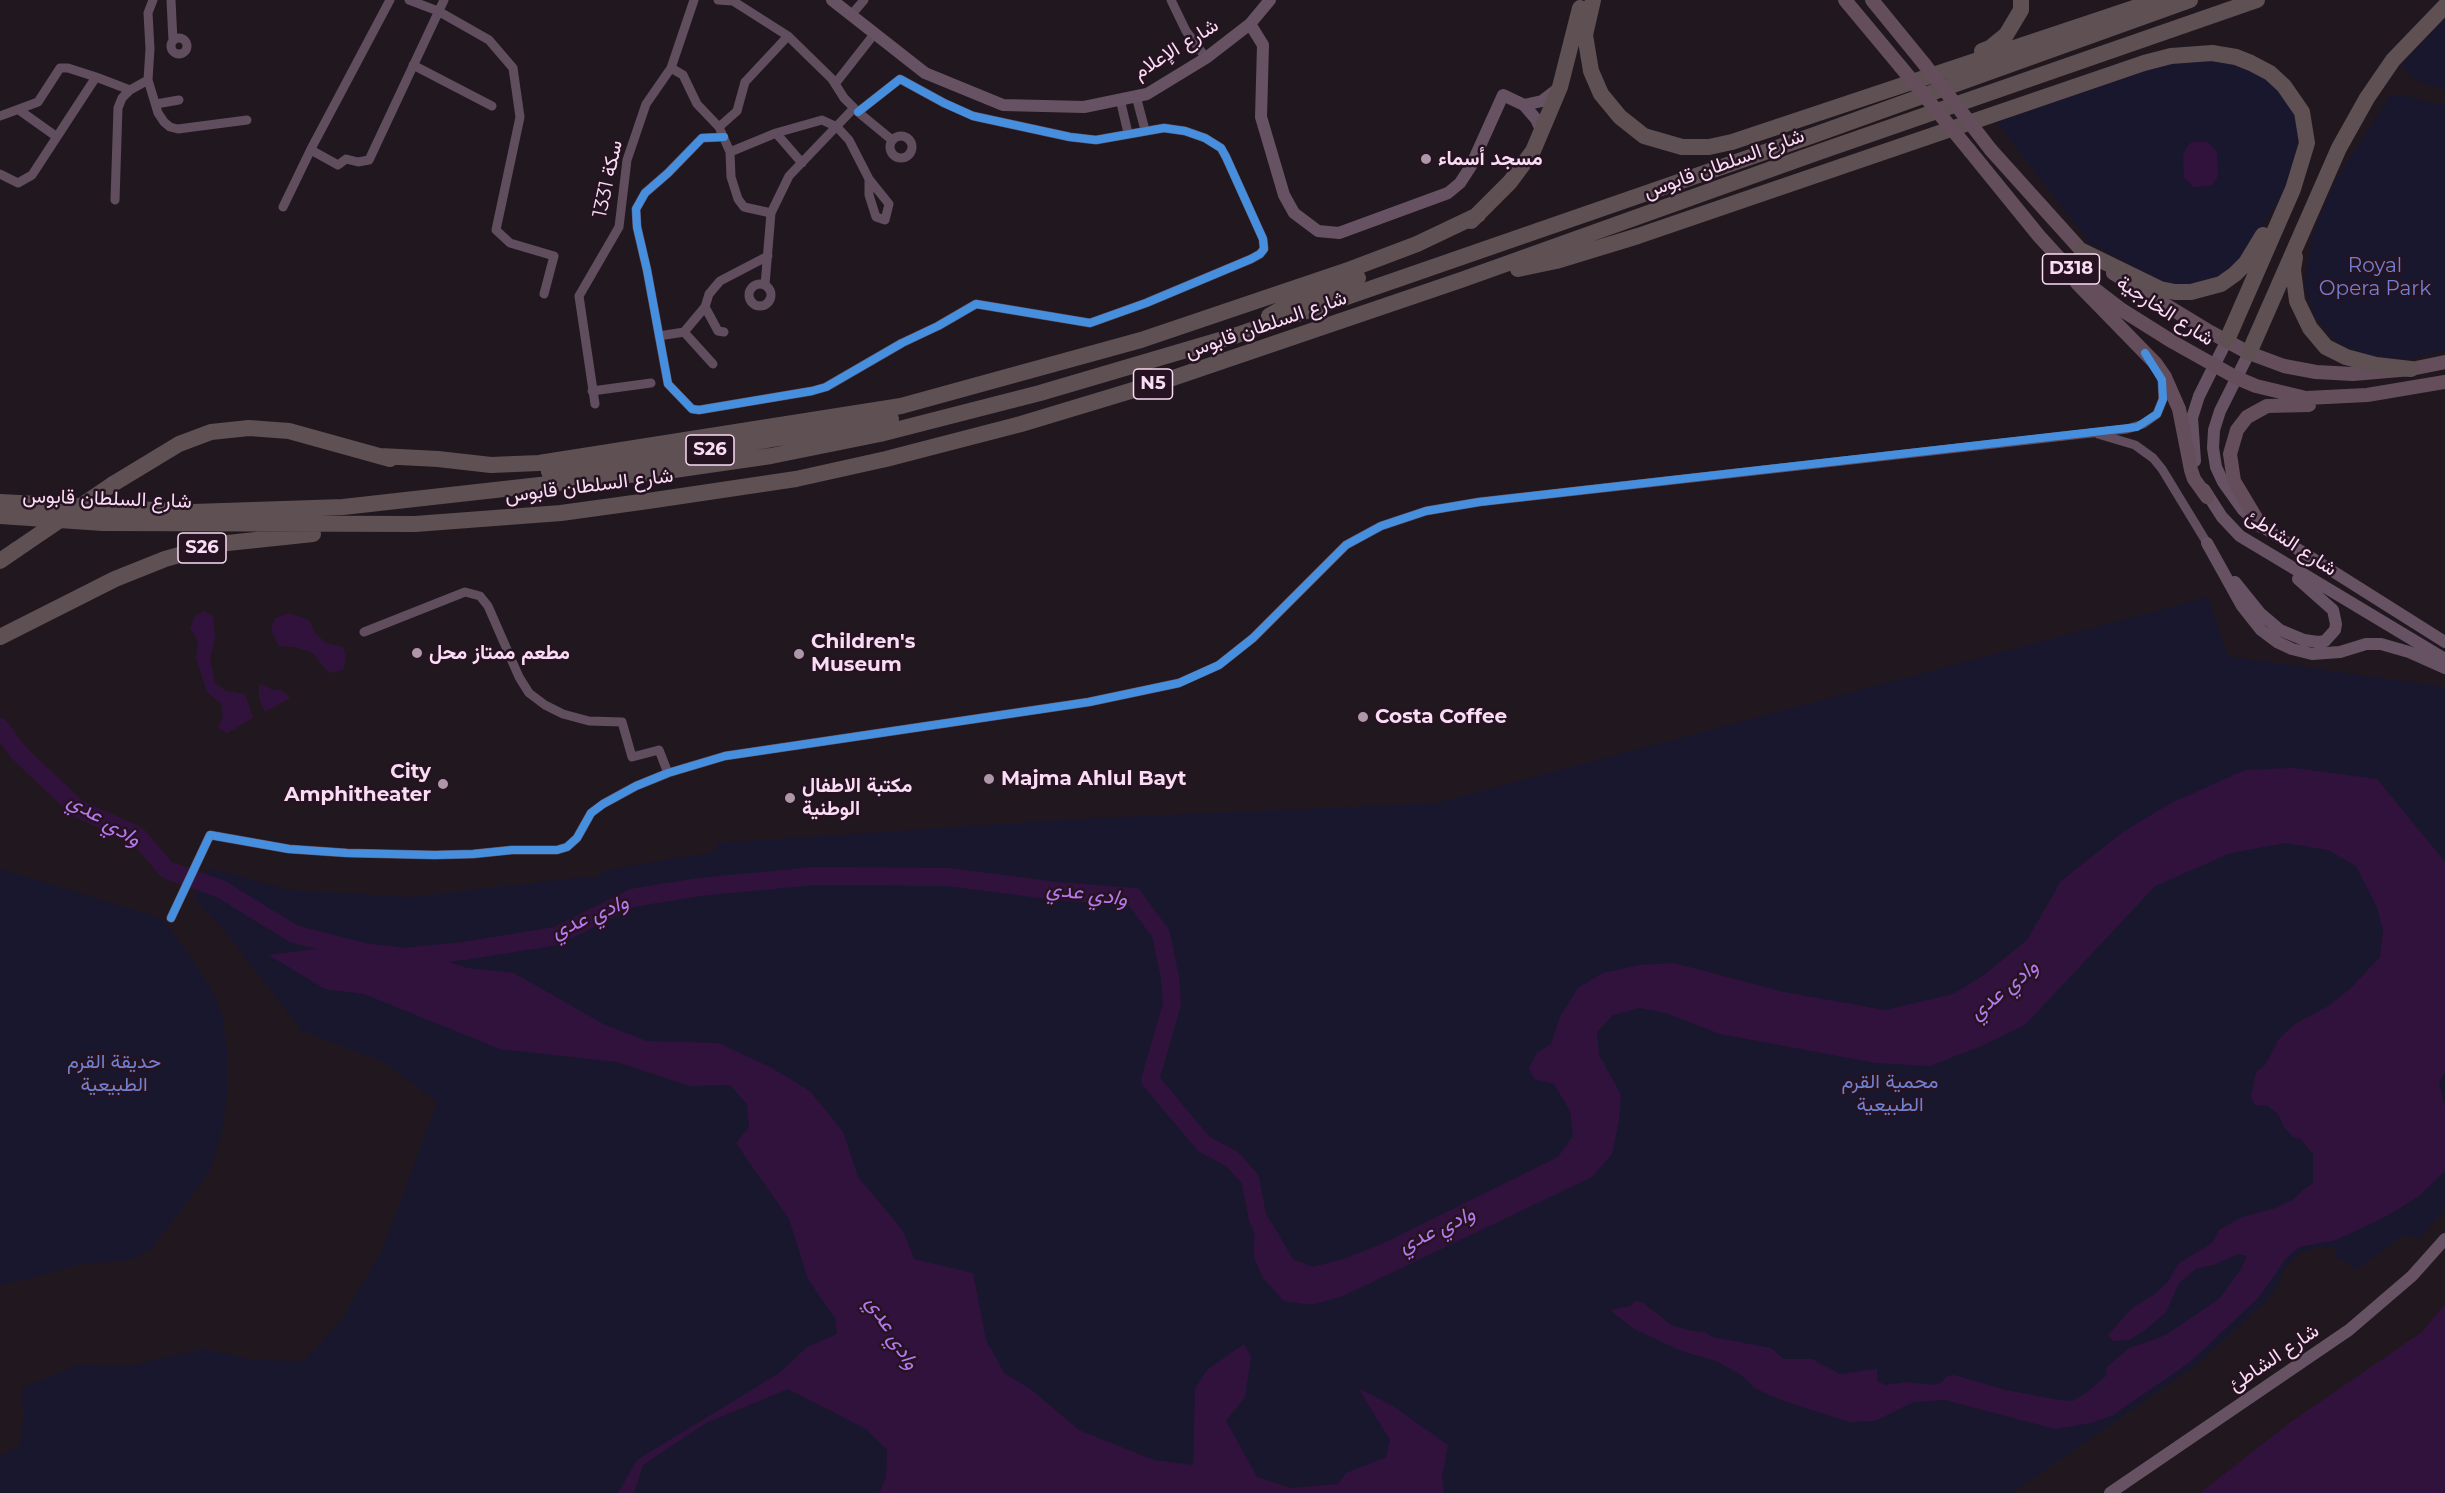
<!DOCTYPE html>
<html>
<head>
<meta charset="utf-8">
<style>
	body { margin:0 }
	canvas { display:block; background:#21171f }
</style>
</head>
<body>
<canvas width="2445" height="1493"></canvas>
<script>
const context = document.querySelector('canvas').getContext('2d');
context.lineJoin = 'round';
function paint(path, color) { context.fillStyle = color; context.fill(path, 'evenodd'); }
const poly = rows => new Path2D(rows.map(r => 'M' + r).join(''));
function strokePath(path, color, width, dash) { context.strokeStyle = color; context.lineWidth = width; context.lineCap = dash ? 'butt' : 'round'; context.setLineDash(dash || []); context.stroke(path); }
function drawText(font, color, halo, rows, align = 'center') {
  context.font = font + ' Montserrat,Vazirmatn,sans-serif'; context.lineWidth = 5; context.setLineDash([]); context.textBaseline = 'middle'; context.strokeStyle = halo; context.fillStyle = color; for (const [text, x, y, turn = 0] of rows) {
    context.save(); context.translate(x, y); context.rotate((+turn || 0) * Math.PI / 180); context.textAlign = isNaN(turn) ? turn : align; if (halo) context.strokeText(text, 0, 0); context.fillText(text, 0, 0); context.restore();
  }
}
const green = poly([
	[2445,19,2445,91,2414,79,2401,65],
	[2210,60,2234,65,2265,78,2279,91,2295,115,2299,143,2287,186,2242,259,2218,277,2190,286,2165,283,2090,243,1995,120,2173,62],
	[2390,95,2405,95,2427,102,2445,104,2445,351,2408,359,2369,355,2339,344,2314,316,2304,282,2312,236,2334,183],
	[2208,597,2228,656,2445,687,2445,1210,2419,1239,2403,1235,2355,1271,2347,1263,2333,1257,2337,1249,2333,1247,2318,1247,2300,1253,2284,1269,2277,1288,2266,1302,2194,1367,2012,1493,0,1493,0,1456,20,1445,23,1414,22,1388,80,1364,127,1366,204,1349,254,1360,304,1361,342,1319,384,1246,437,1102,384,1062,302,1031,224,930,194,898,210,868,290,890,412,897,574,878,596,878,606,870,714,852,717,843,1075,819,1436,803],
	[0,869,149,914,164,921,193,960,216,997,223,1018,228,1061,228,1086,222,1133,210,1171,152,1248,130,1260,81,1264,0,1286]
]);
const water = poly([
	[2193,142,2208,142,2217,152,2218,176,2211,186,2194,187,2184,178,2183,154,2189,144],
	[204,611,213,616,215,638,210,659,215,683,226,691,245,694,253,718,227,733,218,728,223,716,221,704,207,692,196,658,198,641,190,628,195,616],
	[289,613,309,620,315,633,326,643,343,647,346,658,343,670,329,673,313,653,296,647,279,646,271,630,275,618],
	[259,683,273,690,282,690,290,698,265,712,259,698],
	[2294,768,2377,779,2445,862,2445,1072,2439,1082,2445,1107,2445,1171,2419,1196,2387,1216,2336,1240,2299,1247,2286,1258,2259,1297,2190,1362,2113,1415,2091,1423,2055,1429,1945,1400,1913,1402,1875,1421,1849,1422,1784,1401,1754,1388,1743,1376,1716,1361,1681,1351,1634,1329,1610,1310,1631,1306,1635,1301,1642,1302,1671,1325,1692,1331,1705,1332,1712,1337,1771,1348,1783,1359,1812,1359,1840,1374,1877,1369,1877,1381,1885,1385,1907,1382,1931,1385,1941,1383,1947,1376,1954,1375,2006,1390,2059,1400,2073,1401,2089,1391,2106,1376,2107,1367,2129,1348,2166,1335,2220,1298,2240,1271,2247,1256,2238,1254,2214,1265,2197,1268,2179,1283,2166,1312,2145,1330,2129,1340,2113,1341,2108,1335,2131,1309,2156,1293,2168,1282,2178,1264,2213,1242,2219,1230,2242,1217,2276,1208,2293,1200,2304,1189,2313,1183,2313,1154,2301,1139,2293,1137,2284,1127,2278,1114,2268,1106,2255,1105,2251,1097,2256,1072,2265,1065,2279,1039,2293,1025,2330,1005,2350,989,2380,957,2383,931,2377,907,2356,866,2328,850,2286,843,2231,853,2155,886,2025,1025,1979,1047,1930,1066,1876,1063,1720,1034,1666,1013,1639,1008,1613,1015,1597,1032,1599,1055,1621,1095,1619,1120,1612,1154,1592,1177,1343,1296,1312,1305,1284,1301,1263,1278,1254,1257,1254,1239,1261,1205,1293,1259,1312,1267,1344,1259,1386,1242,1558,1157,1573,1136,1570,1111,1554,1084,1534,1079,1529,1068,1537,1053,1551,1044,1560,1017,1578,988,1603,973,1640,965,1674,963,1784,992,1885,1010,1953,994,1984,975,2027,940,2061,881,2123,832,2171,803,2245,770],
	[361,943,407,948,467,968,514,973,603,1024,647,1041,718,1043,768,1066,810,1091,843,1132,858,1177,903,1231,914,1259,973,1273,986,1340,1004,1373,1029,1388,1079,1430,1154,1460,1193,1465,1195,1389,1207,1370,1244,1344,1251,1357,1245,1397,1226,1421,1257,1477,1291,1488,1338,1484,1346,1473,1386,1457,1390,1440,1358,1388,1393,1406,1448,1445,1442,1478,1444,1493,879,1493,886,1478,887,1450,866,1429,788,1389,706,1423,643,1465,634,1493,618,1493,637,1460,781,1372,807,1347,837,1334,835,1318,808,1279,789,1219,736,1143,749,1127,747,1104,730,1085,689,1086,617,1062,500,1049,364,994,325,989,269,955],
	[2445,1304,2445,1493,2200,1493,2288,1424,2422,1332]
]);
const river = poly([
	[0,727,19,753,77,808,138,836,167,870,221,889,294,934,364,952],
	[403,957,464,951,556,936,632,898,699,887,815,876,948,877,1056,891,1134,897,1161,934,1170,978,1172,1004,1150,1080,1204,1144,1232,1159,1250,1179,1258,1219,1267,1239]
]);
const street = poly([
	[171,0,173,41],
	[409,0,438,11,489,40,513,68,520,117,496,230,510,243,554,256,544,294],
	[718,0,733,1,788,36,832,79,844,98,858,112,892,140],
	[1171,0,1186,31,1206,58],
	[852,14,864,0],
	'171 46a8 8 0 1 1 16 0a8 8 0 1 1-16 0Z',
	[413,65,492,106],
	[671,68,683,75,697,104,719,127,730,152,731,177,738,199,744,207,771,213],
	[148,80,158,113,164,122,170,127,178,129,247,120],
	[835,84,875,33],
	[1136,96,1145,130],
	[1120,99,1128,133],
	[156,104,179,100],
	[19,110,57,137],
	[0,116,38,102,60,68,68,68,96,77,130,90],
	[719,127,737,111,745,82,788,36],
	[776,133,802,163],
	'890 147a11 11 0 1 1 22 0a11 11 0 1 1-22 0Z',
	[724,137,702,138,668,173,645,193,636,209,637,227,647,270,668,384,692,409,699,410,812,391,826,387,902,343,938,326,976,304,1090,323,1146,303,1251,259,1260,254,1264,249,1263,239,1226,157,1221,148,1205,138,1185,131,1164,128,1096,140,1070,137,973,116,944,103,900,79,858,112],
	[311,150,338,165,346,159,358,162,369,160,444,0],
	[730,152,776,133,822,120,837,127,849,140,869,179,869,195,876,217,885,220,889,204,869,179],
	[0,174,18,183,32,175,96,77],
	[115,200,118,108,122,98,130,90,148,80,150,49,148,13,153,0],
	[283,207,312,147,390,0],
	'749 295a11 11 0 1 1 22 0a11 11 0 1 1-22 0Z',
	[765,285,771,213,789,176,854,108],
	[705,307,718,331,724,332],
	[684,332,713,364],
	[659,336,684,332,705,307,709,294,720,281,768,256],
	[592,391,651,383],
	[595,404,579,296,619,227,627,160,646,104,671,68,694,0],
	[2098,434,2135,445,2153,458,2162,469,2207,543],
	[364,632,465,592,480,596,488,606,519,677,529,693,545,705,563,714,589,721,622,722,632,757,659,750,668,773],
	[171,918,210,835,289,849,347,853,435,855,473,854,512,850,557,850,567,847,577,838,591,813,603,804,636,786,668,773,725,756,1089,702,1179,683,1219,665,1253,638,1346,545,1381,526,1426,511,1479,502,2127,429,2143,424,2157,414,2163,399,2162,380]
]);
const secondary = poly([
	[832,0,925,73,1003,105,1084,107,1147,94,1206,58,1250,24,1270,0],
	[1250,24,1263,45,1261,117,1284,195,1294,213,1318,231,1339,233,1448,193,1460,183,1471,166,1503,95,1524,105,1536,119,1542,132],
	[1524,105,1542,101,1559,88],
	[2249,353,2220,411,2214,430,2213,448,2216,467,2223,482,2243,510,2261,526,2445,642],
	[2195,461,2192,418,2199,396,2227,340],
	[2204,489,2222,517,2240,536,2445,659],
	[2207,543,2242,606,2261,630,2277,642,2292,649,2312,654,2340,652,2366,644,2381,644,2409,652,2445,668],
	[2235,582,2260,613,2280,630,2304,640,2318,642,2325,641,2335,630,2336,624,2333,610,2298,579],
	[2110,1493,2349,1330,2412,1276,2445,1239]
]);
const primary = poly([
	[1845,0,1900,66],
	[1872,0,1925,65],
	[1991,150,2082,251,2090,257],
	[1970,151,2039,236,2060,259,2092,287,2122,310,2173,342,2237,378,2256,386,2306,398,2367,395,2445,382],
	[2113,273,2210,332,2249,353,2284,366,2316,372,2353,374,2411,369,2445,362],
	[2077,283,2156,364,2165,377,2179,409,2191,470,2194,479,2207,497],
	[2261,526,2234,481,2230,454,2237,430,2247,417,2267,406,2309,405]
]);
const highway = poly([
	[1593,0,1585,35,1591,71,1601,94,1620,117,1644,136,1682,147,1709,147,1732,142,2158,0],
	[1982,51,1990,48,2006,35,2021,10,2021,0],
	[1471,221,1510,182,1533,151,1560,87,1580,8],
	[2082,251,2160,289,2175,292,2191,292,2221,284,2235,274,2246,263,2263,235],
	[2295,257,2293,270,2297,301,2310,328,2326,347,2346,357,2376,365,2411,369],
	[1518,269,1556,261,1638,236,2144,63,2171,56,2212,53,2236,57,2251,63,2270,73,2284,86,2302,112,2307,143,2293,189,2227,340],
	[1269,316,1290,304,1358,278],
	[2249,353,2339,148,2367,98,2393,60,2445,6],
	[380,456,438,459,491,465,539,463,901,406,1141,340,1351,269,1417,244,1478,215],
	[549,472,701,451,891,419],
	[113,484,179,444,211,432,249,428,289,431,390,459],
	[0,502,193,512,343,507,674,470,771,456,880,434,1040,393,1237,335,1814,135,2190,0],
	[0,516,103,523,415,524,561,513,648,501,796,479,886,459,1021,424,1170,379,1461,280,1819,152,2257,0],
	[0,561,16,550],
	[0,637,115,579,165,559,218,544,313,534]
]);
const primaryBridge = poly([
	[1925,65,1991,150],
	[1900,66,1970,151]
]);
const highwayBridge = poly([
	[16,550,113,484]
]);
const cycleway = poly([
	[724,137,702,138,668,173,645,193,636,209,637,227,647,270,668,384,692,409,699,410,812,391,826,387,902,343,938,326,976,304,1090,323,1146,303,1251,259,1260,254,1264,249,1263,239,1226,157,1221,148,1205,138,1185,131,1164,128,1096,140,1070,137,973,116,944,103,900,79,858,112],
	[171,918,210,835,289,849,347,853,435,855,473,854,512,850,557,850,567,847,577,838,591,813,603,804,636,786,668,773,725,756,1089,702,1179,683,1219,665,1253,638,1346,545,1381,526,1426,511,1479,502,2137,427,2157,414,2163,399,2162,380,2145,353]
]);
const markers = [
	[1426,159,6,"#ae97a9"],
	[417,653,6,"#ae97a9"],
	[799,654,6,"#ae97a9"],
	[1363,717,6,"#ae97a9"],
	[989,779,6,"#ae97a9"],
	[443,784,6,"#ae97a9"],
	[790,798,6,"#ae97a9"]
];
const shields = [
	[2071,269,57],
	[1153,384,39],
	[710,450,48],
	[202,548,48]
];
const shieldNames = [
	["D318",2071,269],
	["N5",1153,384],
	["S26",710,450],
	["S26",202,548]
];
const streetNames = [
	["شارع الإعلام",1176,49,-32],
	["شارع السلطان قابوس",1724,164,-20],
	["سكة 1331",608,179,-78],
	["شارع الخارجية",2165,311,33],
	["شارع السلطان قابوس",1266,325,-19],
	["شارع السلطان قابوس",589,486,-7],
	["شارع السلطان قابوس",107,499,2],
	["شارع الشاطئ",2291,543,33],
	["شارع الشاطئ",2274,1358,-34]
];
const poiNames = [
	["مسجد أسماء",1438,159],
	["Children's",811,642],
	["Museum",811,665],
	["مطعم ممتاز محل",429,653],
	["Costa Coffee",1375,717],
	["City",431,772,"right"],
	["Amphitheater",431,795,"right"],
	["Majma Ahlul Bayt",1001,779],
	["مكتبة الاطفال",802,786],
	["الوطنية",802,809]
];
const parkNames = [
	["Royal",2375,266],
	["Opera Park",2375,289],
	["حديقة القرم",114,1062],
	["الطبيعية",114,1085],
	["محمية القرم",1890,1082],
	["الطبيعية",1890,1105]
];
const waterNames = [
	["وادي عدي",104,820,32],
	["وادي عدي",1087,894,8],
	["وادي عدي",590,917,-23],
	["وادي عدي",2004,990,-39],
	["وادي عدي",1437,1230,-25],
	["وادي عدي",892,1333,59]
];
paint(green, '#19172d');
paint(water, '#31123d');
strokePath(river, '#31123d', 18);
strokePath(street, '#604d5e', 9);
strokePath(secondary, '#665263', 12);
strokePath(primary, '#644e5b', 14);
strokePath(highway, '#5e5053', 16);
strokePath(primaryBridge, '#644e5b', 14);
strokePath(highwayBridge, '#5e5053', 16);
strokePath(cycleway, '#468fdf', 8);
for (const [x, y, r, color] of markers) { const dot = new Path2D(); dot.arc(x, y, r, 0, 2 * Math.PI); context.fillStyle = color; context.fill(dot); strokePath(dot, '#251321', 2); }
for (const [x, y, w] of shields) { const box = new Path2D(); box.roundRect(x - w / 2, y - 15, w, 30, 4.5); context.fillStyle = '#251321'; context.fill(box); strokePath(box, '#fadcf4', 1.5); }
drawText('bold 18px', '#fadcf4', null, shieldNames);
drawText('20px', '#fadcf4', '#251321', streetNames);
drawText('bold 20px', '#fadcf4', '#251321', poiNames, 'left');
drawText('20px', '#7181d1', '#251321', parkNames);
drawText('italic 21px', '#b778ed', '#251321', waterNames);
</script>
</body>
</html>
